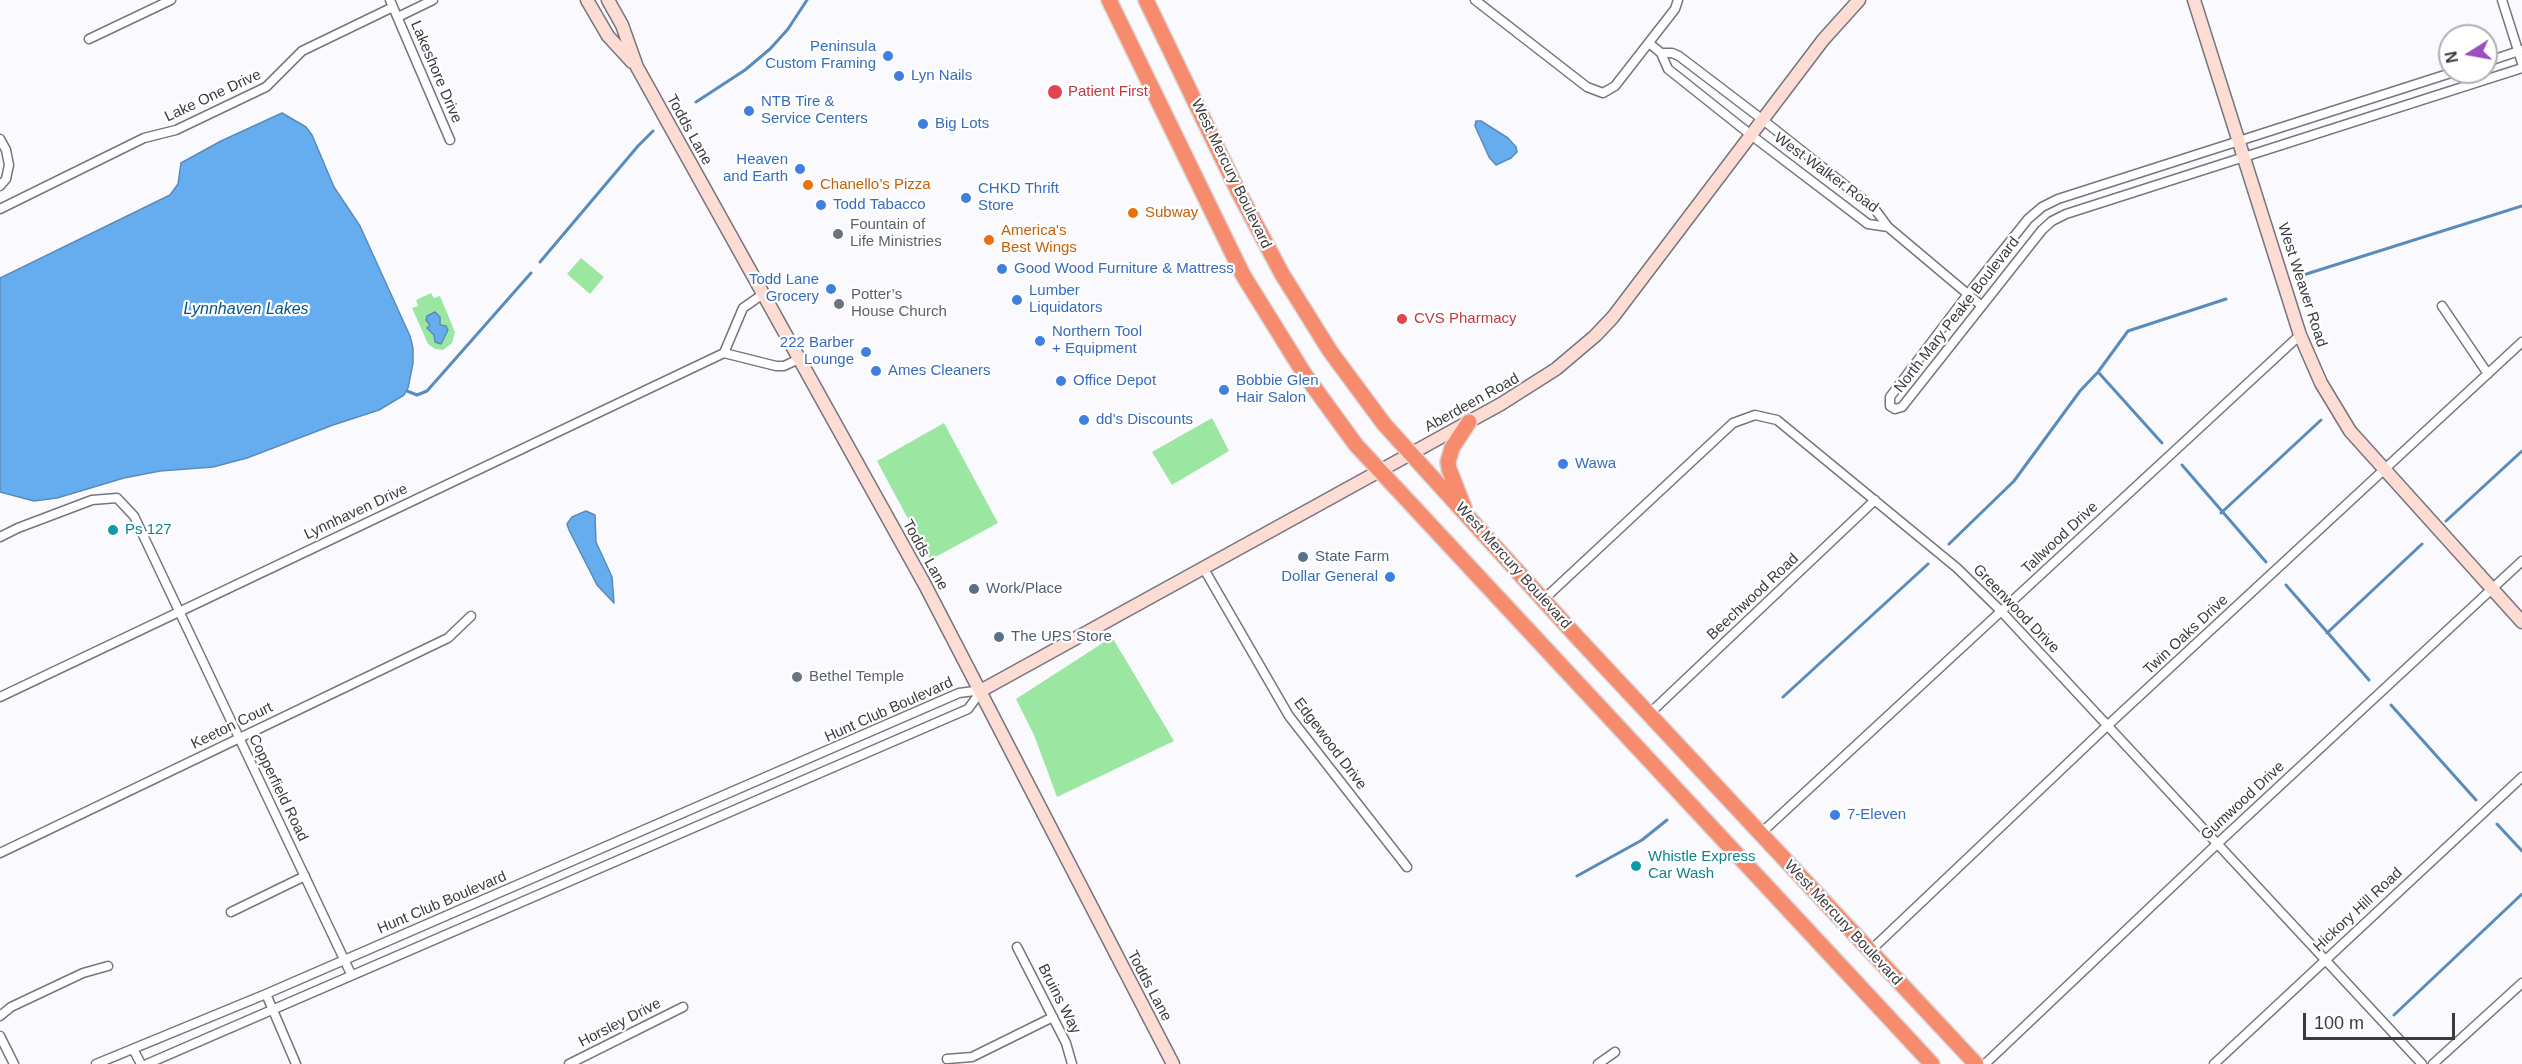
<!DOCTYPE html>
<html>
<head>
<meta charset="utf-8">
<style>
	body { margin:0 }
	#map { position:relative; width:2522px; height:1064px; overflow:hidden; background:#fafafe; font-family:Helvetica,sans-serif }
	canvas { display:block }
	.north { position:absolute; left:2438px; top:24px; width:60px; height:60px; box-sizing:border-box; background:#fff; border:2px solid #b1b1b2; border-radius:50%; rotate:259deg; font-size:16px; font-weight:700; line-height:24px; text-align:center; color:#3b3b3f }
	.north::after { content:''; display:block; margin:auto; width:21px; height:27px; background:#9a4ec0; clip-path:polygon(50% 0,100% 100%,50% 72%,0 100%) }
	.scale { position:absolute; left:2303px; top:1013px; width:152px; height:27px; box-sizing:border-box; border:3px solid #3b3b3f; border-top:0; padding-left:8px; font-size:18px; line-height:21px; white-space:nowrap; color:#3b3b3f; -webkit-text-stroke:4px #fff; paint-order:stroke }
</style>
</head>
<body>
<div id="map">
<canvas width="2522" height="1064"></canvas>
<div class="north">N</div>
<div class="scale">100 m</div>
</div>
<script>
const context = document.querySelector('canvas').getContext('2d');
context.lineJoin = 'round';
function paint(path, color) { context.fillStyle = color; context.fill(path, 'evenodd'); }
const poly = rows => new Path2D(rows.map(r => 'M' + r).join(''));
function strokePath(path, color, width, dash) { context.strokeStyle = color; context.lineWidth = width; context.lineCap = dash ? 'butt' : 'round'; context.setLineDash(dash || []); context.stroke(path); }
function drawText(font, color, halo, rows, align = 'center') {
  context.font = font + ' Helvetica,sans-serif'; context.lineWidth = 4.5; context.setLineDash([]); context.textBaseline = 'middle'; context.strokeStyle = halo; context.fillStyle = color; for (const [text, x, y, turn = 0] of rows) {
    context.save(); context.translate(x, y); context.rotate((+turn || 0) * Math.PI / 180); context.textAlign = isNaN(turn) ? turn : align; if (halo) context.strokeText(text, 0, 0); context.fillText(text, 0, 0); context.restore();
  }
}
const green = poly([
	[581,258,604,277,590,294,567,274],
	[431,293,434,298,440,296,455,332,452,343,443,350,435,349,428,344,412,308,418,306,416,300],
	[1212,418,1229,451,1172,485,1152,452],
	[944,423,998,523,930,560,877,461],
	[1112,637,1174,741,1057,797,1034,735,1016,699]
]);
const water = poly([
	[282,113,306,127,312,135,334,187,360,226,410,336,413,348,413,363,408,388,404,395,379,410,333,425,247,458,213,467,160,471,124,478,57,498,34,501,0,492,0,278,170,195,178,184,181,163,221,141,282,113],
	[1476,121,1481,121,1508,138,1516,147,1517,152,1511,158,1496,165,1489,157,1475,126,1476,121],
	[435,312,440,317,440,325,446,326,448,330,441,344,435,342,434,335,427,328,430,325,426,320,427,316,435,312],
	[586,511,595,515,596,542,612,577,614,603,597,585,569,530,567,524,572,517,586,511]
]);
const stream = poly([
	[696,102,745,70,770,49,788,29,807,0],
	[540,262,638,146,653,131],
	[2300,276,2522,206],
	[2099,373,2162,443],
	[407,391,417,395,427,391,531,273],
	[2182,465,2266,562],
	[2221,513,2321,420],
	[2446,521,2522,451],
	[1949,544,2014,481,2080,391,2098,372,2128,331,2226,299],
	[2286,585,2369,680],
	[2327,633,2422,544],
	[1783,697,1928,564],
	[2391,705,2476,800],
	[2497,824,2522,851],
	[1577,876,1642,840,1667,820],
	[2394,1015,2522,894]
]);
const street = poly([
	[390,0,450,140],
	[1475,0,1587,87,1603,93,1615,86,1675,9,1678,0],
	[2502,0,2522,63],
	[398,17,433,0],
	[89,39,171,0],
	[1649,43,1661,53,1668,69,1751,135,1868,224,1888,227],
	[1661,53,1672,53,1679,56,1763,120,1874,208,1888,227,1982,306],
	[2486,62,2522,50],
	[2454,72,2058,199,2042,207,2028,219,1968,294,1890,397,1890,406,1895,409,1902,407,2042,230,2052,221,2066,214,2522,68],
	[0,139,6,150,9,165,6,179,0,186],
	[0,209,144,138,176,130,266,87,302,51,393,7],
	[2442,306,2488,374],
	[724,353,776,366,784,366,799,359],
	[0,537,18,528,92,500,117,498,134,516,351,974],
	[1204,569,1289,716,1407,867],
	[1543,600,1733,423,1755,415,1777,420,1957,568,2001,611,2422,1064],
	[0,697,724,353,743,308,763,294],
	[1649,714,1875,500],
	[1760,834,2300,335],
	[0,853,448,638,471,616],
	[231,912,305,876],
	[1017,947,1066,1043,1072,1064],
	[1870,951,2107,726,2522,342],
	[266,994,296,1064],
	[0,1016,11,1007,83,973,108,966],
	[0,1036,14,1064],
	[133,1049,141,1064],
	[947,1059,972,1057,1053,1017],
	[96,1064,266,994,959,693,982,690],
	[147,1064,968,709,982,690],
	[569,1064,683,1007],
	[1598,1064,1615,1052],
	[1985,1064,2217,844,2522,561],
	[2214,1064,2522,777],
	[2433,1064,2522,983]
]);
const secondary = poly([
	[587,0,608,36,632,62],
	[608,0,622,25,637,67,925,585,1173,1064],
	[2194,0,2300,335,2321,383,2350,431,2522,622],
	[982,690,1501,404,1556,369,1595,336,1613,317,1823,40,1859,0]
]);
const highway = poly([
	[1109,0,1243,275,1305,375,1356,445,1932,1064],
	[1146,0,1238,191,1282,274,1330,351,1384,424,1576,636,1976,1064],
	[1464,507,1449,469,1448,462,1452,448,1469,422]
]);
const markers = [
	[888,56,6,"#3f7fe0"],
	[899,76,6,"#3f7fe0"],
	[1055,92,8,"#e0444e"],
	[749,111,6,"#3f7fe0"],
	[923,124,6,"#3f7fe0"],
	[800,169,6,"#3f7fe0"],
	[808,185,6,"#e8710a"],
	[966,198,6,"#3f7fe0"],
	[821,205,6,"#3f7fe0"],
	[1133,213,6,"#e8710a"],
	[838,234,6,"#6b7280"],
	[989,240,6,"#e8710a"],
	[1002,269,6,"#3f7fe0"],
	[831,289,6,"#3f7fe0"],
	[1017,300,6,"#3f7fe0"],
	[839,304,6,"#6b7280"],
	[1402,319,6,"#e0444e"],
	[1040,341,6,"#3f7fe0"],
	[866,352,6,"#3f7fe0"],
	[876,371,6,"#3f7fe0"],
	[1061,381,6,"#3f7fe0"],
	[1224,390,6,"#3f7fe0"],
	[1084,420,6,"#3f7fe0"],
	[1563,464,6,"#3f7fe0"],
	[113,530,6,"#0f9aa8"],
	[1303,557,6,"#5c6f8a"],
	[1390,577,6,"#3f7fe0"],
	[974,589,6,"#5c6f8a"],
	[999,637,6,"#5c6f8a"],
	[797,677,6,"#6b7280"],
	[1835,815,6,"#3f7fe0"],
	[1636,866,6,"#0f9aa8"]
];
const shopNames = [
	["Peninsula",876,47,"right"],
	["Custom Framing",876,64,"right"],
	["Lyn Nails",911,76],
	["NTB Tire &",761,102],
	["Service Centers",761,119],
	["Big Lots",935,124],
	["Heaven",788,160,"right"],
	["and Earth",788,177,"right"],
	["CHKD Thrift",978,189],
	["Store",978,206],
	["Todd Tabacco",833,205],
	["Good Wood Furniture & Mattress",1014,269],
	["Todd Lane",819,280,"right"],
	["Grocery",819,297,"right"],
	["Lumber",1029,291],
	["Liquidators",1029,308],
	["Northern Tool",1052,332],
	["+ Equipment",1052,349],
	["222 Barber",854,343,"right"],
	["Lounge",854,360,"right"],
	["Ames Cleaners",888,371],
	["Office Depot",1073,381],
	["Bobbie Glen",1236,381],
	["Hair Salon",1236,398],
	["dd's Discounts",1096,420],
	["Wawa",1575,464],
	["Dollar General",1378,577,"right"],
	["7-Eleven",1847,815]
];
const streetNames = [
	["Lakeshore Drive",436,72,67],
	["Lake One Drive",213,96,-25],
	["Todds Lane",689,130,61],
	["West Walker Road",1826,173,36],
	["West Mercury Boulevard",1231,174,64],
	["West Weaver Road",2302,285,72],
	["North Mary Peake Boulevard",1957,315,-52],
	["Aberdeen Road",1472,403,-29],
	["Lynnhaven Drive",356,512,-25],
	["Tallwood Drive",2060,538,-43],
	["Todds Lane",925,555,61],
	["West Mercury Boulevard",1513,566,48],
	["Beechwood Road",1753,597,-43],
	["Greenwood Drive",2016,609,46],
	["Twin Oaks Drive",2186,635,-43],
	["Hunt Club Boulevard",889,710,-24],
	["Keeton Court",232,726,-26],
	["Edgewood Drive",1330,744,53],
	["Copperfield Road",278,788,64],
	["Gumwood Drive",2243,801,-43],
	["Hunt Club Boulevard",442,903,-23],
	["Hickory Hill Road",2358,910,-43],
	["West Mercury Boulevard",1843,923,47],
	["Todds Lane",1149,986,62],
	["Bruins Way",1059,999,63],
	["Horsley Drive",620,1023,-27]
];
const healthNames = [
	["Patient First",1068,92],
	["CVS Pharmacy",1414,319]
];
const foodNames = [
	["Chanello’s Pizza",820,185],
	["Subway",1145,213],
	["America's",1001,231],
	["Best Wings",1001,248]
];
const worshipNames = [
	["Fountain of",850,225],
	["Life Ministries",850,242],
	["Potter’s",851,295],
	["House Church",851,312],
	["Bethel Temple",809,677]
];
const cultureNames = [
	["Ps 127",125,530],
	["Whistle Express",1648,857],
	["Car Wash",1648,874]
];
const serviceNames = [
	["State Farm",1315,557],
	["Work/Place",986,589],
	["The UPS Store",1011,637]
];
const waterNames = [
	["Lynnhaven Lakes",246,310]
];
paint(green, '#9be7a2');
paint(water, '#66adf0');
strokePath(water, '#598bbb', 1.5);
strokePath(stream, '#598bbb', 3);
strokePath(street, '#74757e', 11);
strokePath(secondary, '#74757e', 15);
strokePath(highway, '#d8d8d9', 18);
strokePath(street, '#fff', 8);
strokePath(secondary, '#fcdcd3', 12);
strokePath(highway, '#f68c6d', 15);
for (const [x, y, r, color] of markers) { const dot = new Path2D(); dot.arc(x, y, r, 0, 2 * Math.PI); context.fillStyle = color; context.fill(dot); strokePath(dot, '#fff', 2); }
drawText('15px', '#366cbe', '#fff', shopNames, 'left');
drawText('15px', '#3b3b3f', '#fff', streetNames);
drawText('15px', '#be3a42', '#fff', healthNames, 'left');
drawText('15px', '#c56008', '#fff', foodNames, 'left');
drawText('15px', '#5b616d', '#fff', worshipNames, 'left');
drawText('15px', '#0d838f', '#fff', cultureNames, 'left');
drawText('15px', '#4e5e75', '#fff', serviceNames, 'left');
drawText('italic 16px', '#005592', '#fff', waterNames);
</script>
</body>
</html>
